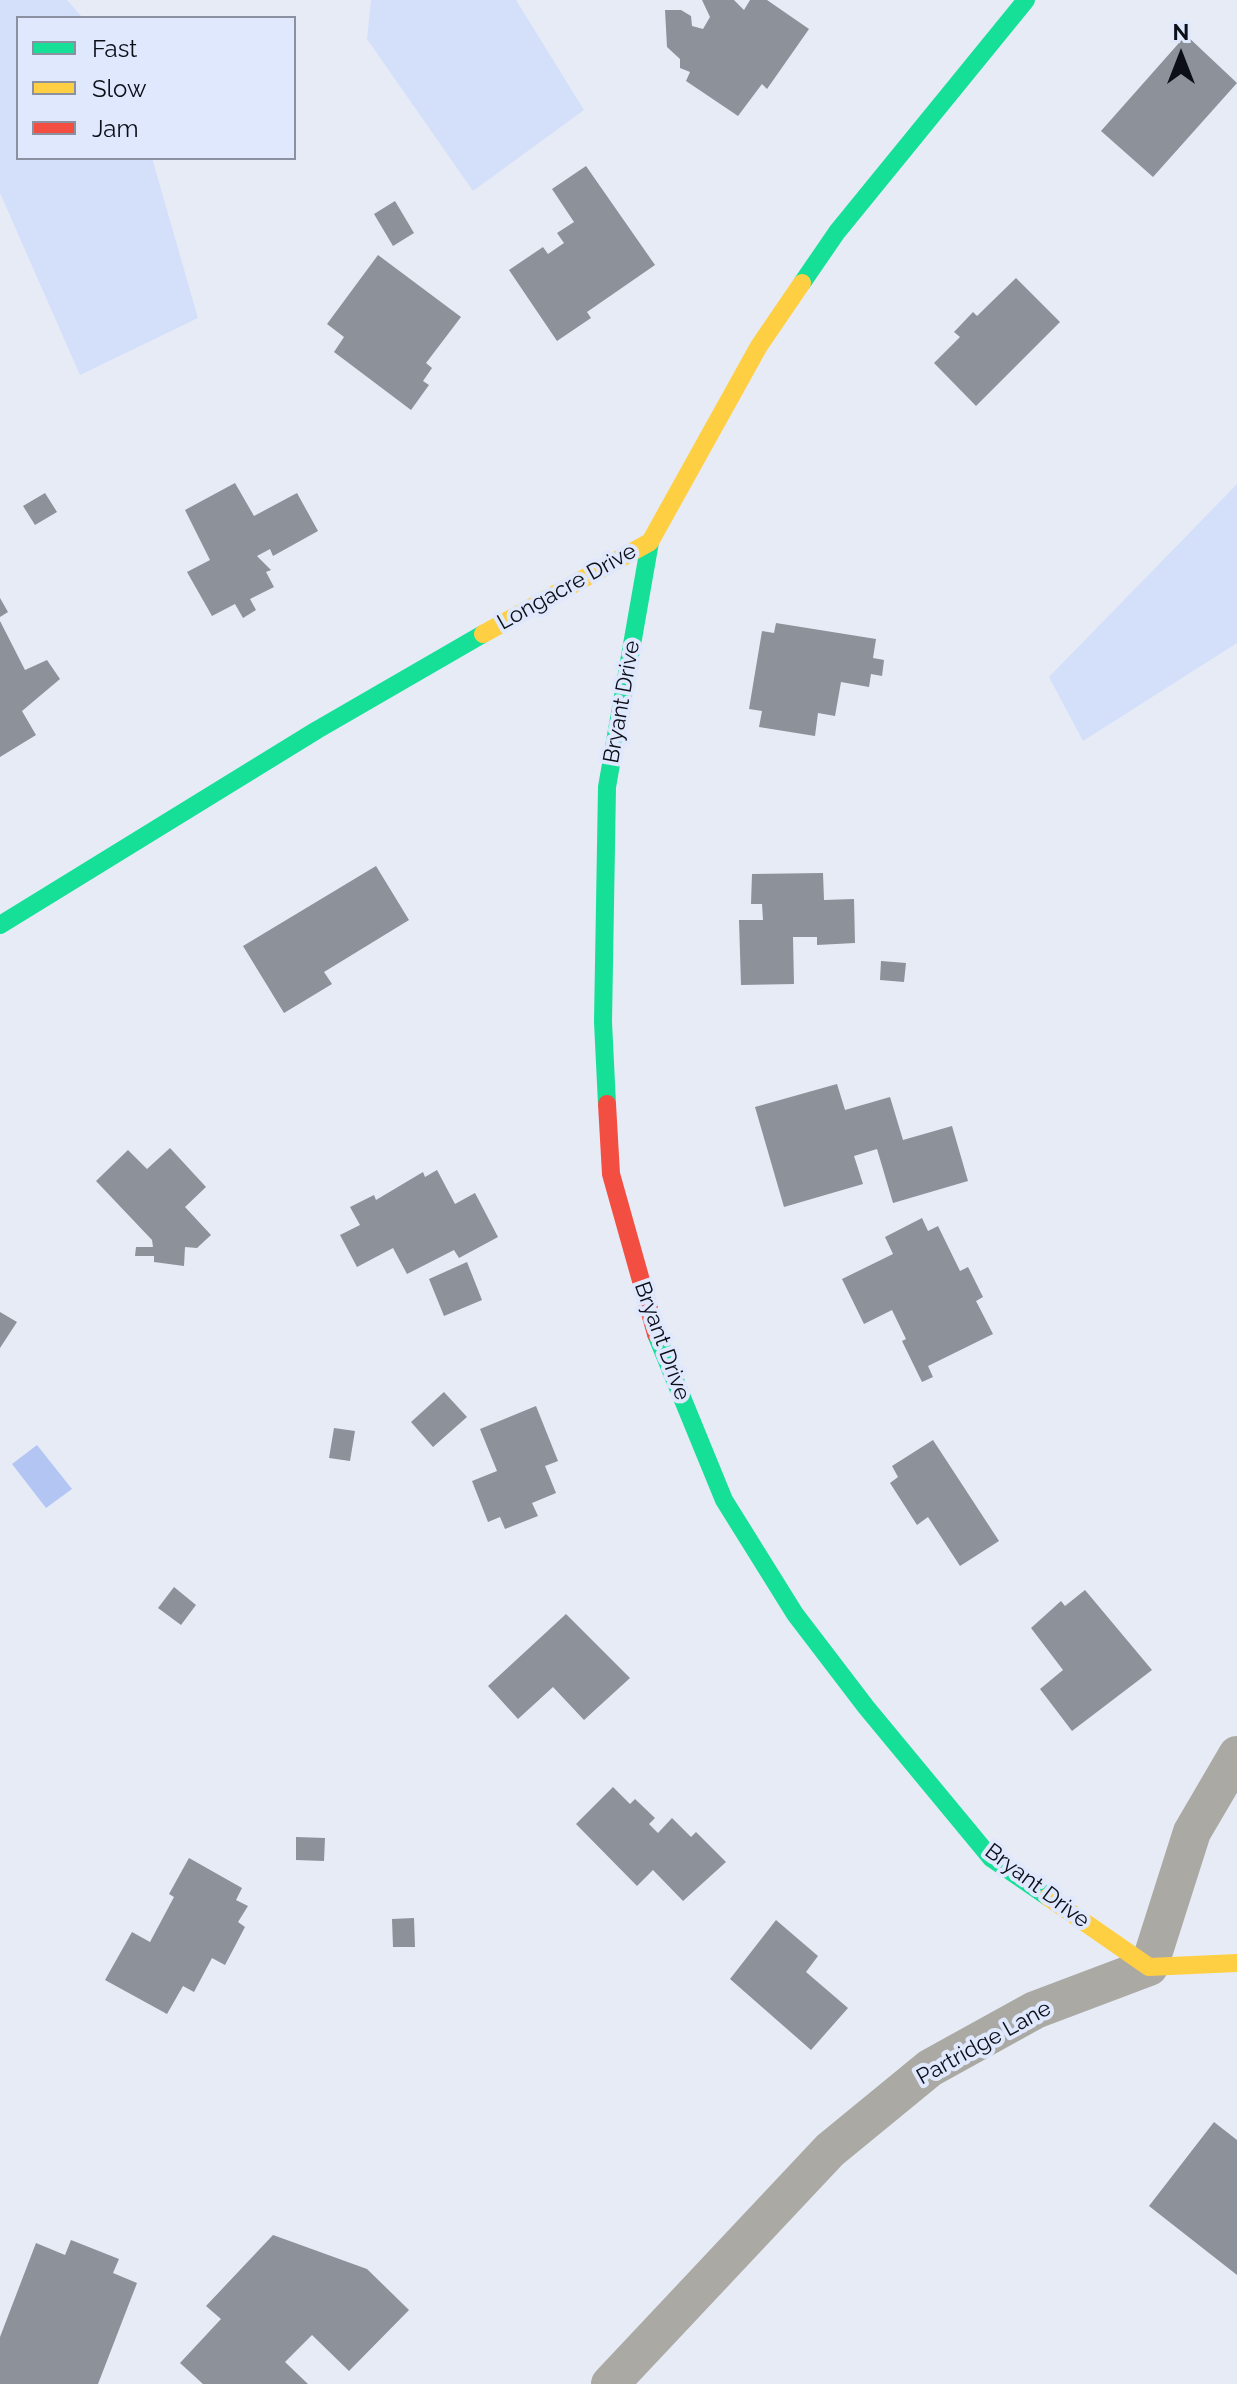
<!DOCTYPE html>
<html>
<head>
<meta charset="utf-8">
<style>
	body { margin:0 }
	#map { position:relative; width:1237px; height:2384px; overflow:hidden; background:#e6ebf6; font-family:Raleway,sans-serif }
	canvas { display:block }
	.legend { position:absolute; left:16px; top:16px; width:280px; height:144px; box-sizing:border-box; background:#dfe8fd; border:2px solid #8b91a1; margin:0; padding:10px 14px; list-style:none; font-size:24px; color:#0c0f18 }
	.legend li { display:flex; align-items:center; gap:16px; height:40px }
	.legend b { width:40px; border:2px solid #8b91a1 }
	.north { position:absolute; left:1141px; top:16px; width:80px; height:80px; -webkit-text-stroke:6px #dfe8fd; paint-order:stroke; rotate:0deg; font-size:22px; font-weight:700; line-height:32px; text-align:center; color:#0c0f18 }
	.north::after { content:''; display:block; margin:auto; width:28px; height:36px; background:#0c0f18; clip-path:polygon(50% 0,100% 100%,50% 72%,0 100%) }
</style>
</head>
<body>
<div id="map">
<canvas width="1237" height="2384"></canvas>
<ul class="legend">
<li><b style="height:10px;background:#16e098"></b>Fast</li>
<li><b style="height:10px;background:#ffcf43"></b>Slow</li>
<li><b style="height:10px;background:#f24e42"></b>Jam</li>
</ul>
<div class="north">N</div>
</div>
<script>
const context = document.querySelector('canvas').getContext('2d');
context.lineJoin = 'round';
function paint(path, color) { context.fillStyle = color; context.fill(path, 'evenodd'); }
const poly = rows => new Path2D(rows.map(r => 'M' + r).join(''));
function strokePath(path, color, width, dash) { context.strokeStyle = color; context.lineWidth = width; context.lineCap = dash ? 'butt' : 'round'; context.setLineDash(dash || []); context.stroke(path); }
function drawText(font, color, halo, rows, align = 'center') {
  context.font = font + ' Raleway,sans-serif'; context.lineWidth = 8; context.setLineDash([]); context.textBaseline = 'middle'; context.strokeStyle = halo; context.fillStyle = color; for (const [text, x, y, turn = 0] of rows) {
    context.save(); context.translate(x, y); context.rotate((+turn || 0) * Math.PI / 180); context.textAlign = isNaN(turn) ? turn : align; if (halo) context.strokeText(text, 0, 0); context.fillText(text, 0, 0); context.restore();
  }
}
const green = poly([
	[0,0,67,0,83,18,18,18,18,158,152,158,198,318,80,375,0,193],
	[371,0,516,0,584,110,473,191,367,39],
	[1237,484,1237,643,1083,741,1049,677]
]);
const water = poly([
	[37,1445,72,1489,46,1508,12,1464]
]);
const building = poly([
	[702,0,734,0,744,10,750,0,767,0,809,29,767,89,762,84,738,116,686,81,690,72,680,68,680,59,667,47,665,10,681,10,691,16,692,26,703,29,710,17],
	[1186,35,1237,83,1153,177,1101,131],
	[586,166,655,265,587,312,591,318,557,341,509,270,543,247,548,254,564,243,557,233,574,222,552,189],
	[395,201,414,233,393,246,374,214],
	[378,255,461,317,426,363,432,368,423,381,429,385,411,410,334,352,344,337,327,324],
	[1016,278,1060,322,976,406,934,363,960,337,954,332,973,312,977,316],
	[235,483,254,516,297,493,318,531,273,556,270,549,257,556,271,570,266,572,274,587,250,599,256,610,243,618,235,604,212,616,187,572,210,560,185,510],
	[45,493,57,512,35,525,23,506],
	[0,598,8,612,0,617],
	[0,621,25,670,47,660,60,679,22,711,36,735,0,757],
	[776,623,876,639,873,658,884,660,882,676,871,674,869,687,841,682,835,716,818,713,815,736,759,727,762,711,749,709,762,631,774,633],
	[376,866,409,920,324,972,332,984,284,1013,243,946],
	[823,873,824,900,854,899,855,943,817,945,817,937,793,937,794,984,741,985,739,920,763,920,762,904,751,904,752,874],
	[881,961,906,963,904,982,880,980],
	[837,1084,845,1110,890,1097,903,1140,952,1126,968,1181,893,1203,877,1149,854,1156,863,1184,784,1207,755,1107],
	[170,1148,206,1187,185,1207,211,1235,197,1248,185,1247,184,1266,154,1262,154,1256,135,1256,136,1247,153,1247,152,1240,96,1181,128,1150,147,1169],
	[437,1170,455,1204,475,1193,498,1237,459,1258,454,1250,407,1274,393,1248,357,1267,340,1235,360,1225,350,1207,374,1195,376,1200,423,1172,425,1177],
	[922,1218,928,1231,938,1226,960,1271,968,1267,983,1297,976,1301,993,1334,928,1366,933,1377,922,1382,902,1341,906,1339,892,1310,864,1324,842,1279,893,1254,885,1237],
	[467,1262,482,1300,444,1316,429,1279],
	[0,1312,17,1322,0,1348],
	[444,1392,467,1417,433,1447,411,1422],
	[536,1406,558,1461,545,1466,556,1493,532,1503,538,1516,505,1529,500,1517,488,1522,472,1481,497,1471,480,1429],
	[334,1428,355,1431,350,1461,329,1458],
	[933,1440,999,1541,960,1566,928,1517,917,1525,890,1483,898,1477,892,1466],
	[174,1587,196,1605,181,1625,158,1608],
	[1085,1590,1152,1670,1072,1731,1040,1689,1063,1670,1031,1628,1061,1601,1065,1606],
	[566,1614,630,1678,584,1720,553,1687,518,1719,488,1686],
	[613,1787,630,1804,635,1799,655,1818,649,1824,658,1833,672,1818,691,1837,696,1832,726,1862,683,1901,653,1870,637,1886,576,1824],
	[296,1837,325,1838,324,1861,296,1860],
	[189,1858,242,1888,236,1900,248,1906,238,1922,245,1927,225,1965,212,1958,194,1992,183,1986,167,2014,105,1980,132,1932,150,1942,174,1897,169,1894],
	[414,1918,415,1947,393,1947,392,1919],
	[776,1920,818,1956,806,1972,848,2008,811,2050,730,1979],
	[1214,2122,1237,2140,1237,2275,1149,2206],
	[273,2235,367,2269,409,2310,349,2371,312,2335,285,2362,308,2384,203,2384,180,2363,221,2319,206,2306],
	[71,2240,119,2259,113,2273,137,2283,98,2384,0,2384,0,2337,36,2243,65,2255]
]);
const street = poly([
	[610,2384,830,2150,930,2068,1035,2010,1149,1967,1192,1832,1237,1755]
]);
const fast = poly([
	[802,283,837,232,1026,0],
	[0,925,317,730,483,634],
	[607,1104,603,1022,607,787,650,542],
	[656,1334,724,1500,795,1614,866,1707,991,1858,1048,1897]
]);
const slow = poly([
	[483,634,650,542,759,346,802,283],
	[1048,1897,1149,1967,1237,1963]
]);
const jam = poly([
	[607,1104,611,1174,656,1334]
]);
const streetNames = [
	["Longacre Drive",567,587,-29],
	["Bryant Drive",622,702,-80],
	["Bryant Drive",662,1341,70],
	["Bryant Drive",1037,1886,37],
	["Partridge Lane",984,2043,-29]
];
paint(green, '#d4e0fa');
paint(water, '#b3c6f3');
paint(building, '#8c919a');
strokePath(street, '#aba9a3', 38);
strokePath(fast, '#16e098', 18);
strokePath(slow, '#ffcf43', 18);
strokePath(jam, '#f24e42', 18);
drawText('22px', '#0c0f18', '#dfe8fd', streetNames);
</script>
</body>
</html>
